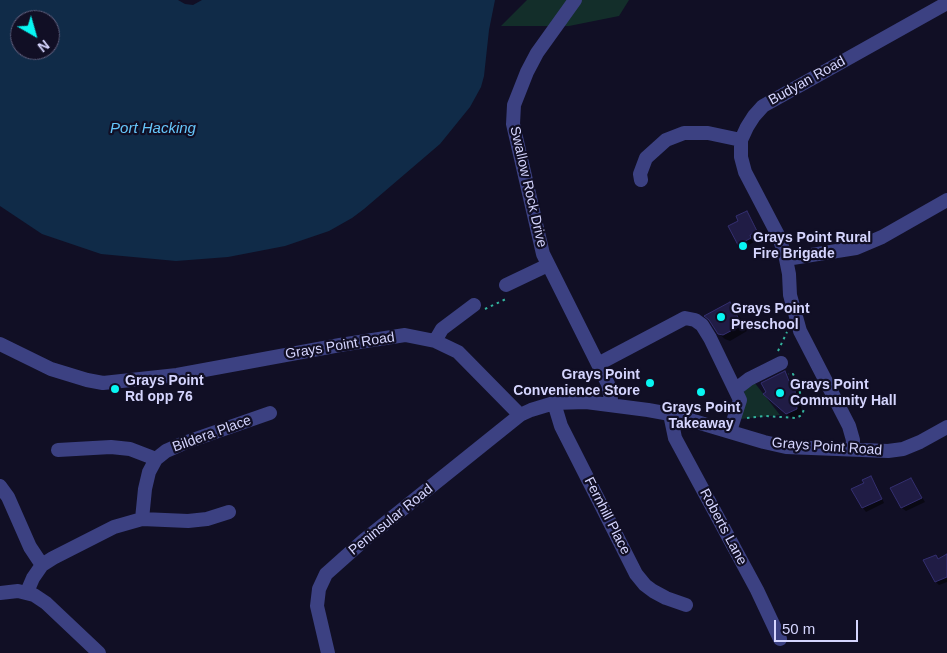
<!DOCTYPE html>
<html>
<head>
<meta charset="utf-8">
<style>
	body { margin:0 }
	#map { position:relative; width:947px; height:653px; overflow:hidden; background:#110f25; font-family:Helvetica,sans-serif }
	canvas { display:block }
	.north { position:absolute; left:10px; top:10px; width:50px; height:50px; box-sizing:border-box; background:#110f25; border:1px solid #5f5e7c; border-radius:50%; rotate:142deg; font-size:14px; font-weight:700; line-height:20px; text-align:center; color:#d5d5fe }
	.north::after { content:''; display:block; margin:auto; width:18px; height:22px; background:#08f6f3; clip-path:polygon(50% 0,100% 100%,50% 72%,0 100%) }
	.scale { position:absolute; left:774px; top:620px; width:84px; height:22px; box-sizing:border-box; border:2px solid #d5d5fe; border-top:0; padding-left:6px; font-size:15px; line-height:18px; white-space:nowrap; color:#d5d5fe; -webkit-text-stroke:4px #110f25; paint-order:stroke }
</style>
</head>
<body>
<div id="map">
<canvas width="947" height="653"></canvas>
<div class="north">N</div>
<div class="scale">50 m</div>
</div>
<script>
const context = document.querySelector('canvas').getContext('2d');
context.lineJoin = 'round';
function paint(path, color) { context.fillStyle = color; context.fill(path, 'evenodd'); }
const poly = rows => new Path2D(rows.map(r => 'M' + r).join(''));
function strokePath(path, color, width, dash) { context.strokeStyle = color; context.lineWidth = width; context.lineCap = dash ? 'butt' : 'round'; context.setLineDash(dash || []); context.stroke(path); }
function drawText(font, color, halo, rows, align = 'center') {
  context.font = font + ' Helvetica,sans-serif'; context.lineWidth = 4.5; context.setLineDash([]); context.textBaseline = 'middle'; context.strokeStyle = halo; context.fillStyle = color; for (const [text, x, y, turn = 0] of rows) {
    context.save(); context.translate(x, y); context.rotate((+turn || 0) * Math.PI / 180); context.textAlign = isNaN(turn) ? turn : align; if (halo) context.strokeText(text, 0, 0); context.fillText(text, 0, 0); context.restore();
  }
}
const green = poly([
	[527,0,629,0,619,16,569,26,501,26],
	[754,382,780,415,740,419,745,387]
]);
const water = poly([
	[0,0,178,0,185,4,193,5,202,0,495,0,489,30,484,76,481,87,470,107,440,144,364,209,352,218,329,231,285,246,228,257,176,261,101,254,42,234,0,206],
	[20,20,50,20,50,50,20,50]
]);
const shadow = poly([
	[747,212,750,216,760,235,753,239,754,242,743,248,739,244,740,221],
	[730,303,736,309,747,331,730,341,725,339,718,333],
	[784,373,792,382,799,387,802,415,793,419,770,400],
	[870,478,874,481,884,503,866,512,863,508,853,489,865,483],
	[910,479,925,502,906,511,902,508,892,488],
	[947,557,947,582,939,585,936,582,939,560]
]);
const building = poly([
	[747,211,757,231,750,235,751,238,738,245,728,226,738,221,736,216,747,211],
	[730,302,742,325,723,335,718,334,709,320,704,316,730,302],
	[785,371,789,381,794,380,797,409,786,414,763,394,766,392,761,383,785,371],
	[871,476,882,499,862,508,851,489,864,483,862,480,871,476],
	[911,478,922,498,901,508,890,488,911,478],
	[947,554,947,577,935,582,923,560,936,555,938,559,947,554]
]);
const path = poly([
	[485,309,508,298],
	[778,351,787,332],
	[747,418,765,416,796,418,802,415,804,409,797,381,793,374,788,374]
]);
const minor = poly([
	[575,0,537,53,527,72,514,105,513,124,543,254,608,384,612,405],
	[641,180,640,174,646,158,666,140,684,133,708,133,741,140],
	[786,259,856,248,882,237,947,200],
	[506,285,548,265],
	[435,341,442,329,474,305],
	[0,344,51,369,87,380,103,383,177,375,340,345,405,335,435,341,458,352,520,415],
	[598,364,685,318,695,320,702,325,710,338,740,400,730,431],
	[736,389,749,379,781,363],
	[554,403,561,426,636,574,645,585,653,591,666,598,686,605],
	[670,414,675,438,757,590,780,639],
	[852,449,853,440,849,426,800,331,790,295,789,274,786,259,779,237,745,172,741,157,741,140,747,127,754,116,763,106,947,3],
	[58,450,111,447,130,449,156,459],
	[0,486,8,497,30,547,42,565],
	[142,519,145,489,149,472,156,459,166,451,184,443,270,413],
	[27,592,33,578,42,565,53,558,114,527,142,519,188,521,207,519,229,512],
	[0,593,18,591,34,595,46,603,99,653],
	[328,653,317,606,319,589,326,574,363,541,520,415,531,410,554,403,586,402,648,410,670,414,764,442,786,447,888,451,903,449,920,442,947,427]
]);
const markers = [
	[743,246,5,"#08f6f3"],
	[721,317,5,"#08f6f3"],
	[650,383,5,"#08f6f3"],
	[115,389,5,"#08f6f3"],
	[701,392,5,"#08f6f3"],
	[780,393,5,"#08f6f3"]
];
const streetNames = [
	["Budyan Road",807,81,-29],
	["Swallow Rock Drive",528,187,77],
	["Grays Point Road",340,346,-9],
	["Bildera Place",212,434,-20],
	["Grays Point Road",827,447,4],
	["Fernhill Place",607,516,63],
	["Peninsular Road",391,520,-39],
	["Roberts Lane",723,527,62]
];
const poiNames = [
	["Grays Point Rural",753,238],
	["Fire Brigade",753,254],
	["Grays Point",731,309],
	["Preschool",731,325],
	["Grays Point",640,375,"right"],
	["Convenience Store",640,391,"right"],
	["Grays Point",125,381],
	["Rd opp 76",125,397],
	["Grays Point",790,385],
	["Community Hall",790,401],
	["Grays Point",701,408,"center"],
	["Takeaway",701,424,"center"]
];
const waterNames = [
	["Port Hacking",153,129]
];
paint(green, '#132e2a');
paint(water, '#102b48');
paint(shadow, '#0007');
paint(building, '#201c45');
strokePath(building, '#342f70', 1);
strokePath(path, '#33b39d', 2, [2.5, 4]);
strokePath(minor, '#3c4182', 14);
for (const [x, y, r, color] of markers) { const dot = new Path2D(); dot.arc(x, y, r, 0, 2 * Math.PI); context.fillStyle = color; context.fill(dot); strokePath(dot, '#110f25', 2); }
drawText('14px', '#d5d5fe', '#110f25', streetNames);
drawText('bold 14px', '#d5d5fe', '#110f25', poiNames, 'left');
drawText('italic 15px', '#66c6fa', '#110f25', waterNames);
</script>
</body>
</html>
